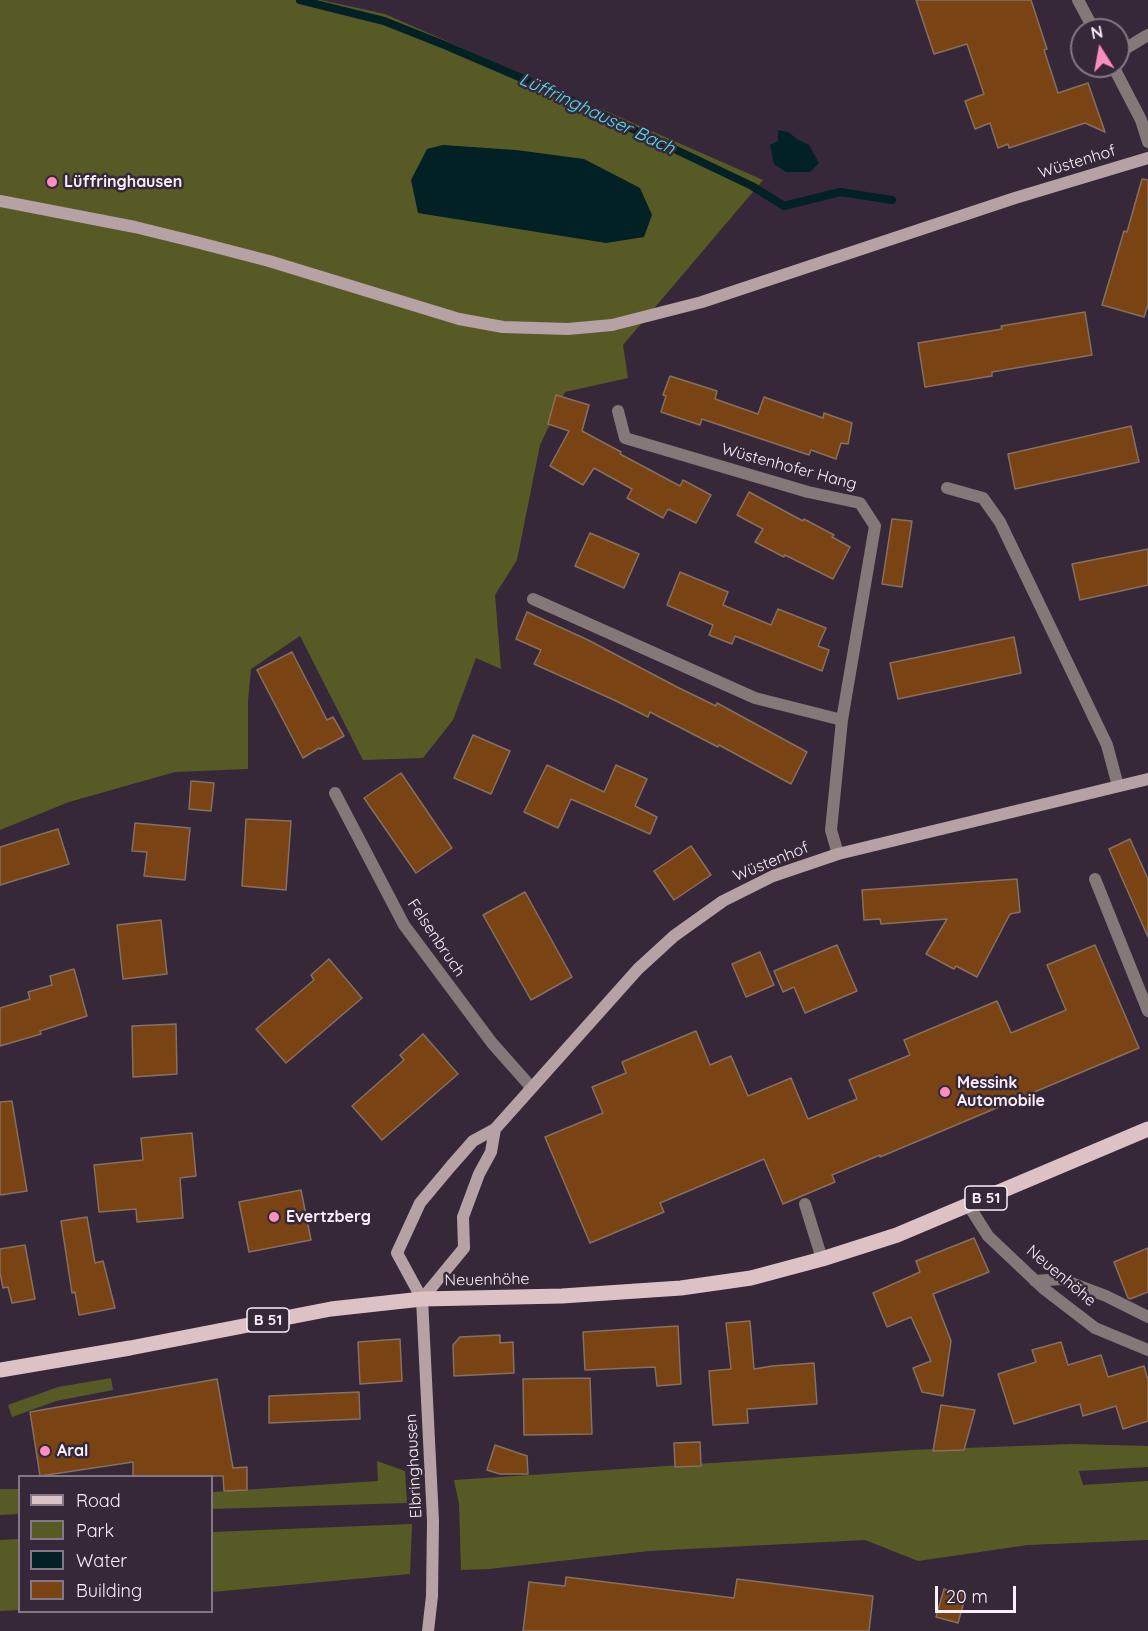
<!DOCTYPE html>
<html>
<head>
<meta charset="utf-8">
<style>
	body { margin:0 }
	#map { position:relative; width:1148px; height:1631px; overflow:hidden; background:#362838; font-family:Quicksand,sans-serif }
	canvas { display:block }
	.legend { position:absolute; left:18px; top:1475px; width:195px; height:138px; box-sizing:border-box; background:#362838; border:2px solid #847886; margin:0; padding:8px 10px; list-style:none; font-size:18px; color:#f9f0fb }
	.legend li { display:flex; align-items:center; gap:12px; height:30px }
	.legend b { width:30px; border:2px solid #847886 }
	.north { position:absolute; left:1070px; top:18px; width:60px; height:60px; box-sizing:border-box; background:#362838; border:2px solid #847886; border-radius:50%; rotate:349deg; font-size:16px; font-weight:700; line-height:24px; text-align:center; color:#f9f0fb }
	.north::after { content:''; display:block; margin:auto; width:21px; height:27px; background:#fe8ebd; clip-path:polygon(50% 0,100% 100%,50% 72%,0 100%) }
	.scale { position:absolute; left:935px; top:1586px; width:81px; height:27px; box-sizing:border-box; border:3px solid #f9f0fb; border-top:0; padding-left:8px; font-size:18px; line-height:21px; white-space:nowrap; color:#f9f0fb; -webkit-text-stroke:4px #362838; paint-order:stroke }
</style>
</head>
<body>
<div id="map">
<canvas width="1148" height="1631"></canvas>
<ul class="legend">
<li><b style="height:8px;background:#ddc2c5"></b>Road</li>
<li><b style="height:16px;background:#585a26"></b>Park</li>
<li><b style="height:16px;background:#012125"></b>Water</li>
<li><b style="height:16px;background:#794313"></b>Building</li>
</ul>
<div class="north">N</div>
<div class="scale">20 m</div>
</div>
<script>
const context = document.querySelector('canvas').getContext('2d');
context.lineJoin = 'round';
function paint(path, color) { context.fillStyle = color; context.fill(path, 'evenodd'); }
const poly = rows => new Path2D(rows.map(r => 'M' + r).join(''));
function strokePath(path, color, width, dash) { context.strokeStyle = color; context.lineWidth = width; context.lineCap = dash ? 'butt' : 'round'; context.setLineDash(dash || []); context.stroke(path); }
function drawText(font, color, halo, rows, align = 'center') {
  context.font = font + ' Quicksand,sans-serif'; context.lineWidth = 5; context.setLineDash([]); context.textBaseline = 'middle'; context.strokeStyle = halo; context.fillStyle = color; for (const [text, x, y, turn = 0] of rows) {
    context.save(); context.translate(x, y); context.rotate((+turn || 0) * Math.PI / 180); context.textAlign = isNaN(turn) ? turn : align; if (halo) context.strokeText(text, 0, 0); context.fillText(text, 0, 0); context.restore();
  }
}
const green = poly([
	[0,0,321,0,385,14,763,180,623,345,628,378,565,392,540,445,517,560,495,595,501,669,476,658,453,720,423,758,363,760,300,636,251,669,248,701,248,769,175,772,69,802,0,830],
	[111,1378,113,1390,56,1401,12,1417,8,1405,58,1387],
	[1073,1444,1148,1446,1148,1467,1079,1471,1083,1485,1148,1481,1148,1540,1028,1545,918,1561,865,1540,649,1551,489,1569,461,1570,459,1504,454,1480,911,1450],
	[377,1461,405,1471,407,1503,212,1509,212,1492,378,1481],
	[0,1489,19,1489,19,1514,0,1515],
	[412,1524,410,1574,212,1592,212,1532],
	[19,1539,19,1610,0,1611,0,1540]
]);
const water = poly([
	[778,130,788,132,797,139,809,145,819,163,810,172,786,172,774,164,770,145,778,141],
	[443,145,516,150,584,159,640,188,652,215,644,237,606,243,418,213,411,180,427,149]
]);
const stream = poly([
	[300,0,384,21,447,46,561,95,752,186,784,206,840,192,892,200]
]);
const building = poly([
	[916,0,1031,0,1047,49,1044,50,1058,93,1088,83,1105,132,1085,123,1009,148,1008,144,998,148,990,123,975,129,965,101,984,94,967,44,934,54,916,0],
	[1142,179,1148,180,1148,305,1144,317,1102,305,1124,231,1127,232,1142,179],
	[1085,312,1092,355,992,372,992,376,925,387,918,343,1002,329,1001,326,1085,312],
	[670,376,717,391,715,399,758,414,764,397,823,418,824,413,852,423,848,444,841,443,836,459,811,450,809,455,702,419,700,425,661,412,666,396,663,395,670,376],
	[556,395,589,405,582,431,621,452,620,454,680,486,683,480,711,495,696,523,668,509,663,518,627,498,632,489,594,468,583,485,550,466,569,431,548,424,556,395],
	[1131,426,1139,462,1015,489,1008,454,1131,426],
	[749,492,803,521,804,519,834,535,832,537,850,547,833,579,785,555,784,557,755,542,763,529,737,515,749,492],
	[892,519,912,521,902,587,882,584,892,519],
	[590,533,639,554,624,588,575,566,590,533],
	[1148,549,1148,585,1080,600,1072,564,1148,549],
	[680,572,728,592,723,605,771,625,778,609,826,628,818,646,829,650,822,671,735,636,732,644,709,635,713,625,667,605,680,572],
	[527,612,588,640,677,687,716,706,717,703,807,752,791,784,719,745,718,747,650,712,648,717,614,700,534,664,541,650,516,639,527,612],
	[1014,637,1021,673,898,699,890,663,1014,637],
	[292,652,327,720,333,717,344,736,320,749,319,748,303,758,257,670,292,652],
	[473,735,510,751,491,794,454,778,473,735],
	[547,765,604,792,616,765,647,779,635,806,657,817,650,834,571,799,558,828,524,812,547,765],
	[401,773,452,848,416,873,364,798,401,773],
	[191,781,214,783,211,811,189,809,191,781],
	[246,819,291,821,286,890,242,886,246,819],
	[135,823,190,828,185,880,144,876,147,852,132,851,135,823],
	[58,829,69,864,0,885,0,847,58,829],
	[1130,839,1148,879,1148,937,1109,849,1130,839],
	[691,846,711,875,674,900,654,871,691,846],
	[1017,879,1020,912,1010,914,977,977,956,966,954,969,926,954,947,919,881,924,880,919,864,920,862,890,1017,879],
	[525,892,572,977,531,1000,483,915,525,892],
	[161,920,167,974,123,979,117,925,161,920],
	[837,945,857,991,805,1013,794,987,783,992,774,971,837,945],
	[1095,945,1139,1048,880,1157,880,1155,832,1175,835,1182,783,1204,764,1159,660,1203,664,1212,590,1243,545,1137,603,1113,592,1087,626,1073,622,1062,696,1031,710,1065,731,1056,748,1096,791,1078,808,1119,857,1099,849,1080,910,1055,904,1040,997,1001,1011,1033,1066,1010,1047,965,1095,945],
	[760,952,774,985,746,997,732,964,760,952],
	[329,959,362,998,286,1063,256,1029,314,980,311,975,329,959],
	[74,969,87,1016,40,1031,41,1034,0,1046,0,1008,30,999,28,992,52,985,50,976,74,969],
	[176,1024,177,1074,133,1077,132,1026,176,1024],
	[423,1034,458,1074,382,1140,352,1106,404,1060,400,1055,423,1034],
	[12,1101,27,1191,0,1195,0,1102,12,1101],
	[192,1133,196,1176,180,1178,183,1218,137,1222,136,1209,99,1212,94,1165,143,1160,141,1138,192,1133],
	[301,1190,311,1240,249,1252,239,1202,301,1190],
	[87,1217,95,1263,103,1261,115,1308,79,1315,75,1292,72,1293,61,1221,87,1217],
	[974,1238,989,1272,933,1294,951,1341,943,1396,922,1392,913,1368,931,1361,911,1317,887,1327,873,1293,920,1272,916,1261,974,1238],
	[25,1245,35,1299,12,1303,8,1287,3,1288,0,1273,0,1249,25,1245],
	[1148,1248,1148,1292,1130,1299,1128,1298,1114,1262,1148,1248],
	[750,1321,754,1369,772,1366,814,1363,817,1404,747,1409,748,1423,713,1425,709,1371,731,1369,726,1323,750,1321],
	[678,1326,681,1384,657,1386,655,1367,585,1370,583,1332,678,1326],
	[500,1335,500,1343,513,1342,514,1373,454,1376,453,1345,460,1337,500,1335],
	[400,1339,402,1381,360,1384,358,1342,400,1339],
	[1061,1342,1068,1365,1101,1355,1108,1377,1144,1366,1148,1380,1148,1421,1123,1429,1116,1406,1083,1416,1080,1404,1014,1424,998,1374,1036,1362,1032,1350,1061,1342],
	[590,1378,592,1434,524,1435,523,1379,590,1378],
	[217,1379,233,1468,247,1467,247,1490,224,1491,223,1476,133,1476,133,1462,40,1476,30,1412,217,1379],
	[359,1392,360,1419,269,1423,269,1396,359,1392],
	[941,1405,975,1410,964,1450,933,1451,941,1405],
	[700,1442,701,1466,675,1467,674,1443,700,1442],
	[495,1445,527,1456,528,1474,500,1474,487,1470,495,1445],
	[566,1577,734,1598,737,1579,873,1596,869,1631,523,1631,529,1582,565,1586,566,1577],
	[944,1589,966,1595,958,1623,936,1617,944,1589]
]);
const lane = poly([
	[1095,879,1148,1011],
	[805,1204,822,1259],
	[969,1206,988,1236,1043,1288,1095,1328,1148,1350],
	[1035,1281,1061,1279,1106,1296,1148,1317]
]);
const street = poly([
	[1078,0,1094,30],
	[1118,53,1148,35],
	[1113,66,1141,120,1148,142],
	[618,411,625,438,808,492,860,503,875,526,842,720,831,830,838,854],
	[947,488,983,498,1000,522,1107,745,1118,786],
	[533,599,755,698,842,720],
	[335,793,404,925,492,1043,531,1087]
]);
const secondary = poly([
	[0,201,135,227,196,242,269,261,459,319,503,327,568,329,612,325,702,302,1015,198,1148,158],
	[422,1299,464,1248,463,1217,479,1174,491,1152,495,1129],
	[428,1631,432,1596,433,1521,422,1299,397,1253,420,1203,451,1166,473,1141,495,1129,638,969,674,936,723,901,773,876,838,854,1148,779]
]);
const primary = poly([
	[0,1370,130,1348,331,1309,422,1299,562,1296,681,1288,751,1278,822,1259,897,1235,1148,1129]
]);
const markers = [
	[52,182,6,"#fe8ebd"],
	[945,1092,6,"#fe8ebd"],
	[274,1217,6,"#fe8ebd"],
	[45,1451,6,"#fe8ebd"]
];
const shields = [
	[986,1198,42],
	[268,1320,42]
];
const shieldNames = [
	["B 51",986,1198],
	["B 51",268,1320]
];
const streetNames = [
	["Wüstenhof",1077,162,-17],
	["Wüstenhofer Hang",789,467,15],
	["Wüstenhof",771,862,-22],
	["Felsenbruch",436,938,56],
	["Neuenhöhe",1061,1276,40],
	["Neuenhöhe",487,1280,-1],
	["Elbringhausen",414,1466,-93]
];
const poiNames = [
	["Lüffringhausen",64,182],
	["Messink",957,1083],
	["Automobile",957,1101],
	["Evertzberg",286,1217],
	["Aral",57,1451]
];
const waterNames = [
	["Lüffringhauser Bach",597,114,25]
];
paint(green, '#585a26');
paint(water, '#012125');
strokePath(stream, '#012125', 8);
paint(building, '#794313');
strokePath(building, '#867061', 1.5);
strokePath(lane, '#857879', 12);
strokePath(street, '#857879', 12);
strokePath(secondary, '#b6a2a4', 12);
strokePath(primary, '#ddc2c5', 15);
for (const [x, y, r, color] of markers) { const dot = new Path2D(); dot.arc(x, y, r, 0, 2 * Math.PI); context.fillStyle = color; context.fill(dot); strokePath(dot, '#362838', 2); }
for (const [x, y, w] of shields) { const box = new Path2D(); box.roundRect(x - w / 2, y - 12, w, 24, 4.5); context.fillStyle = '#362838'; context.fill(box); strokePath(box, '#f9f0fb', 1.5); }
drawText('bold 15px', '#f9f0fb', null, shieldNames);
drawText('16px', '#f9f0fb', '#362838', streetNames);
drawText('bold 16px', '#f9f0fb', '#362838', poiNames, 'left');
drawText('italic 18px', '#4ee2f4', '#362838', waterNames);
</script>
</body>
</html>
